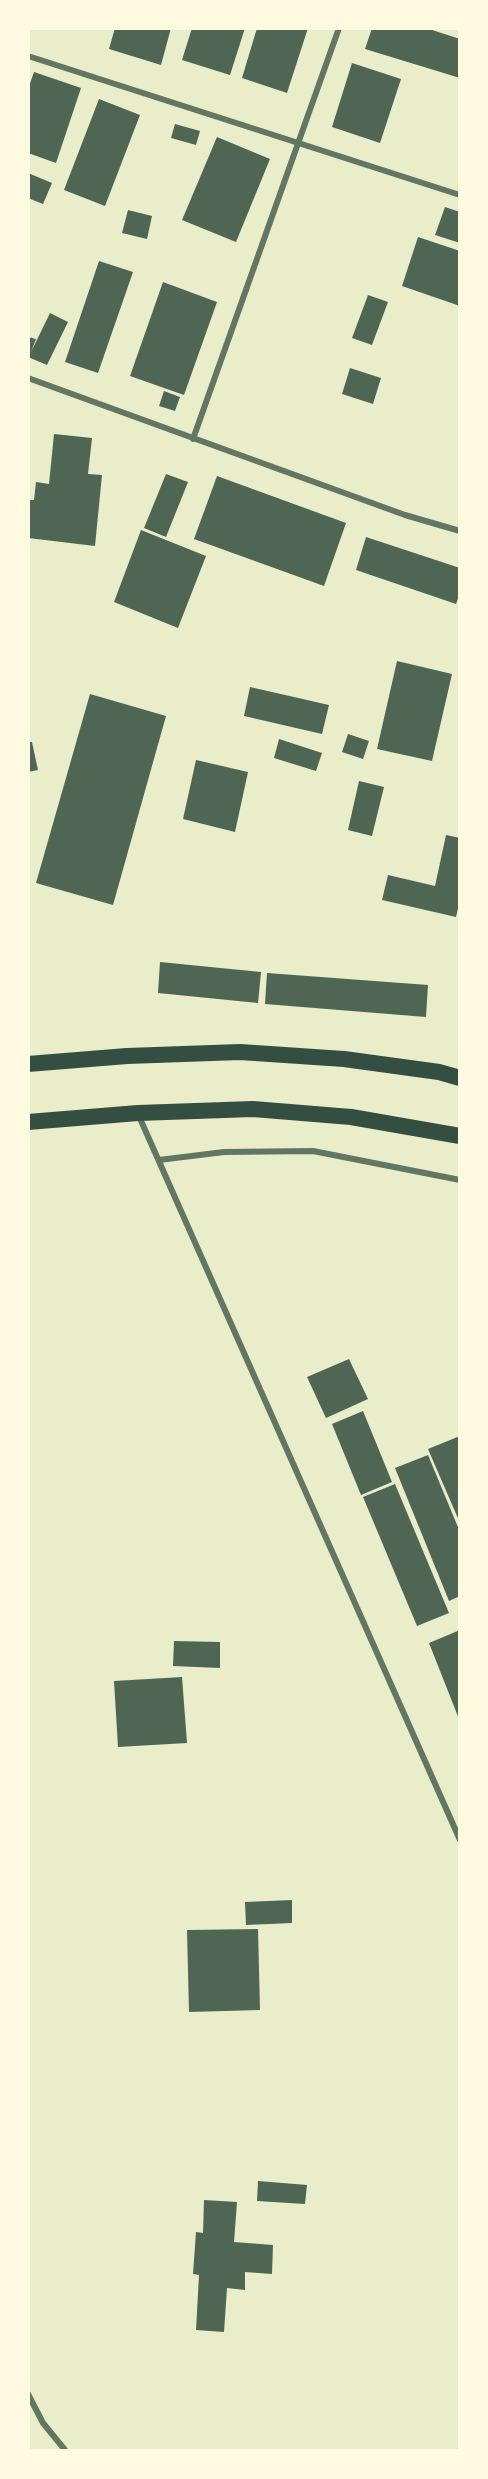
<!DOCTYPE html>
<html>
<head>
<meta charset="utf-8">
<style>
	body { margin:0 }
	#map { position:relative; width:488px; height:2479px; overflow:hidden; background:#e9edc9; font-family:"Source Serif 4",serif }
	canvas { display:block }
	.frame { position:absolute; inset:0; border:30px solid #fefae0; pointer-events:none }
</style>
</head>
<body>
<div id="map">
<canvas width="488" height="2479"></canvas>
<div class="frame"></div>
</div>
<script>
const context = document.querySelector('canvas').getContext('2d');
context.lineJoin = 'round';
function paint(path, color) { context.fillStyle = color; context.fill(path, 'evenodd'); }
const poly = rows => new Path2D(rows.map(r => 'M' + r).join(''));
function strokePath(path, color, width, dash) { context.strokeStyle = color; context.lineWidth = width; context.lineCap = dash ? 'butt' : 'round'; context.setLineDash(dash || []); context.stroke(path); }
const building = poly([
	[115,28,171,28,161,65,109,49],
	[192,28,245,28,230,75,182,60],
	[257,28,308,28,287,93,242,78],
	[372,28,426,28,460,39,460,78,365,49],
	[352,63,401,79,380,143,332,127],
	[34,72,81,88,56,163,28,153,28,89],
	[99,99,140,115,105,206,64,190],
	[175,124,200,131,196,145,171,138],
	[217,137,270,159,236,242,182,220],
	[28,173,52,183,43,204,28,198],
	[445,207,460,212,460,243,435,235],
	[128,210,152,216,147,239,122,233],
	[418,237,460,251,460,306,402,286],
	[99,261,133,272,98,373,65,362],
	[163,282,217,302,184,395,130,376],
	[368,295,388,302,372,345,352,338],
	[50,313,68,322,47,365,28,357,28,337,36,339,31,352],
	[350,368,381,378,373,404,342,394],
	[164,391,180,397,175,411,159,406],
	[54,434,92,438,88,474,102,475,95,546,28,538,28,500,34,500,36,482,49,484],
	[166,474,188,482,166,537,144,528],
	[217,476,346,523,324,586,194,539],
	[141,530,206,556,178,628,114,602],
	[366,537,460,568,460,593,456,604,356,570],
	[397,661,452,674,432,761,377,749],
	[250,687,329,705,322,734,244,716],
	[90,694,166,716,113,905,36,883],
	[348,734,369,741,363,759,342,752],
	[279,739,322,753,316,771,274,758],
	[28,742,32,742,38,770,28,772],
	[196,760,248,772,235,832,183,819],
	[359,781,384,787,372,836,348,830],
	[446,835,460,838,460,900,456,917,382,900,388,875,435,886],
	[160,962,261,972,258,1003,158,993],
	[267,973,428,985,426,1017,265,1004],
	[349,1359,368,1399,326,1418,307,1377],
	[363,1411,392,1482,361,1495,332,1424],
	[460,1436,460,1523,428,1449],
	[428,1455,460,1532,460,1596,449,1601,395,1468],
	[395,1484,449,1613,417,1626,363,1497],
	[460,1630,460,1719,459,1719,429,1643],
	[174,1641,220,1642,220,1668,173,1666],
	[182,1677,187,1743,118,1747,114,1681],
	[292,1900,292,1923,246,1925,245,1902],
	[258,1929,260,2010,189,2012,187,1930],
	[258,2181,307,2185,305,2204,257,2201],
	[204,2200,237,2202,234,2242,273,2245,272,2274,245,2272,245,2290,227,2288,224,2332,196,2330,199,2275,193,2274,196,2232,203,2233]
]);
const minor = poly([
	[28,56,460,195],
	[28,378,405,515,460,531],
	[193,439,339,28],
	[138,1114,460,1840],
	[159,1160,224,1152,313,1151,460,1180],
	[28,2394,43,2423,65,2450]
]);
const trunk = poly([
	[28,1064,127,1056,240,1052,344,1059,439,1072,460,1078],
	[28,1122,138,1113,253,1109,351,1117,460,1136]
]);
paint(building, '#4f6655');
strokePath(minor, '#617663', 6);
strokePath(trunk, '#344e41', 16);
</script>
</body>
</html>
